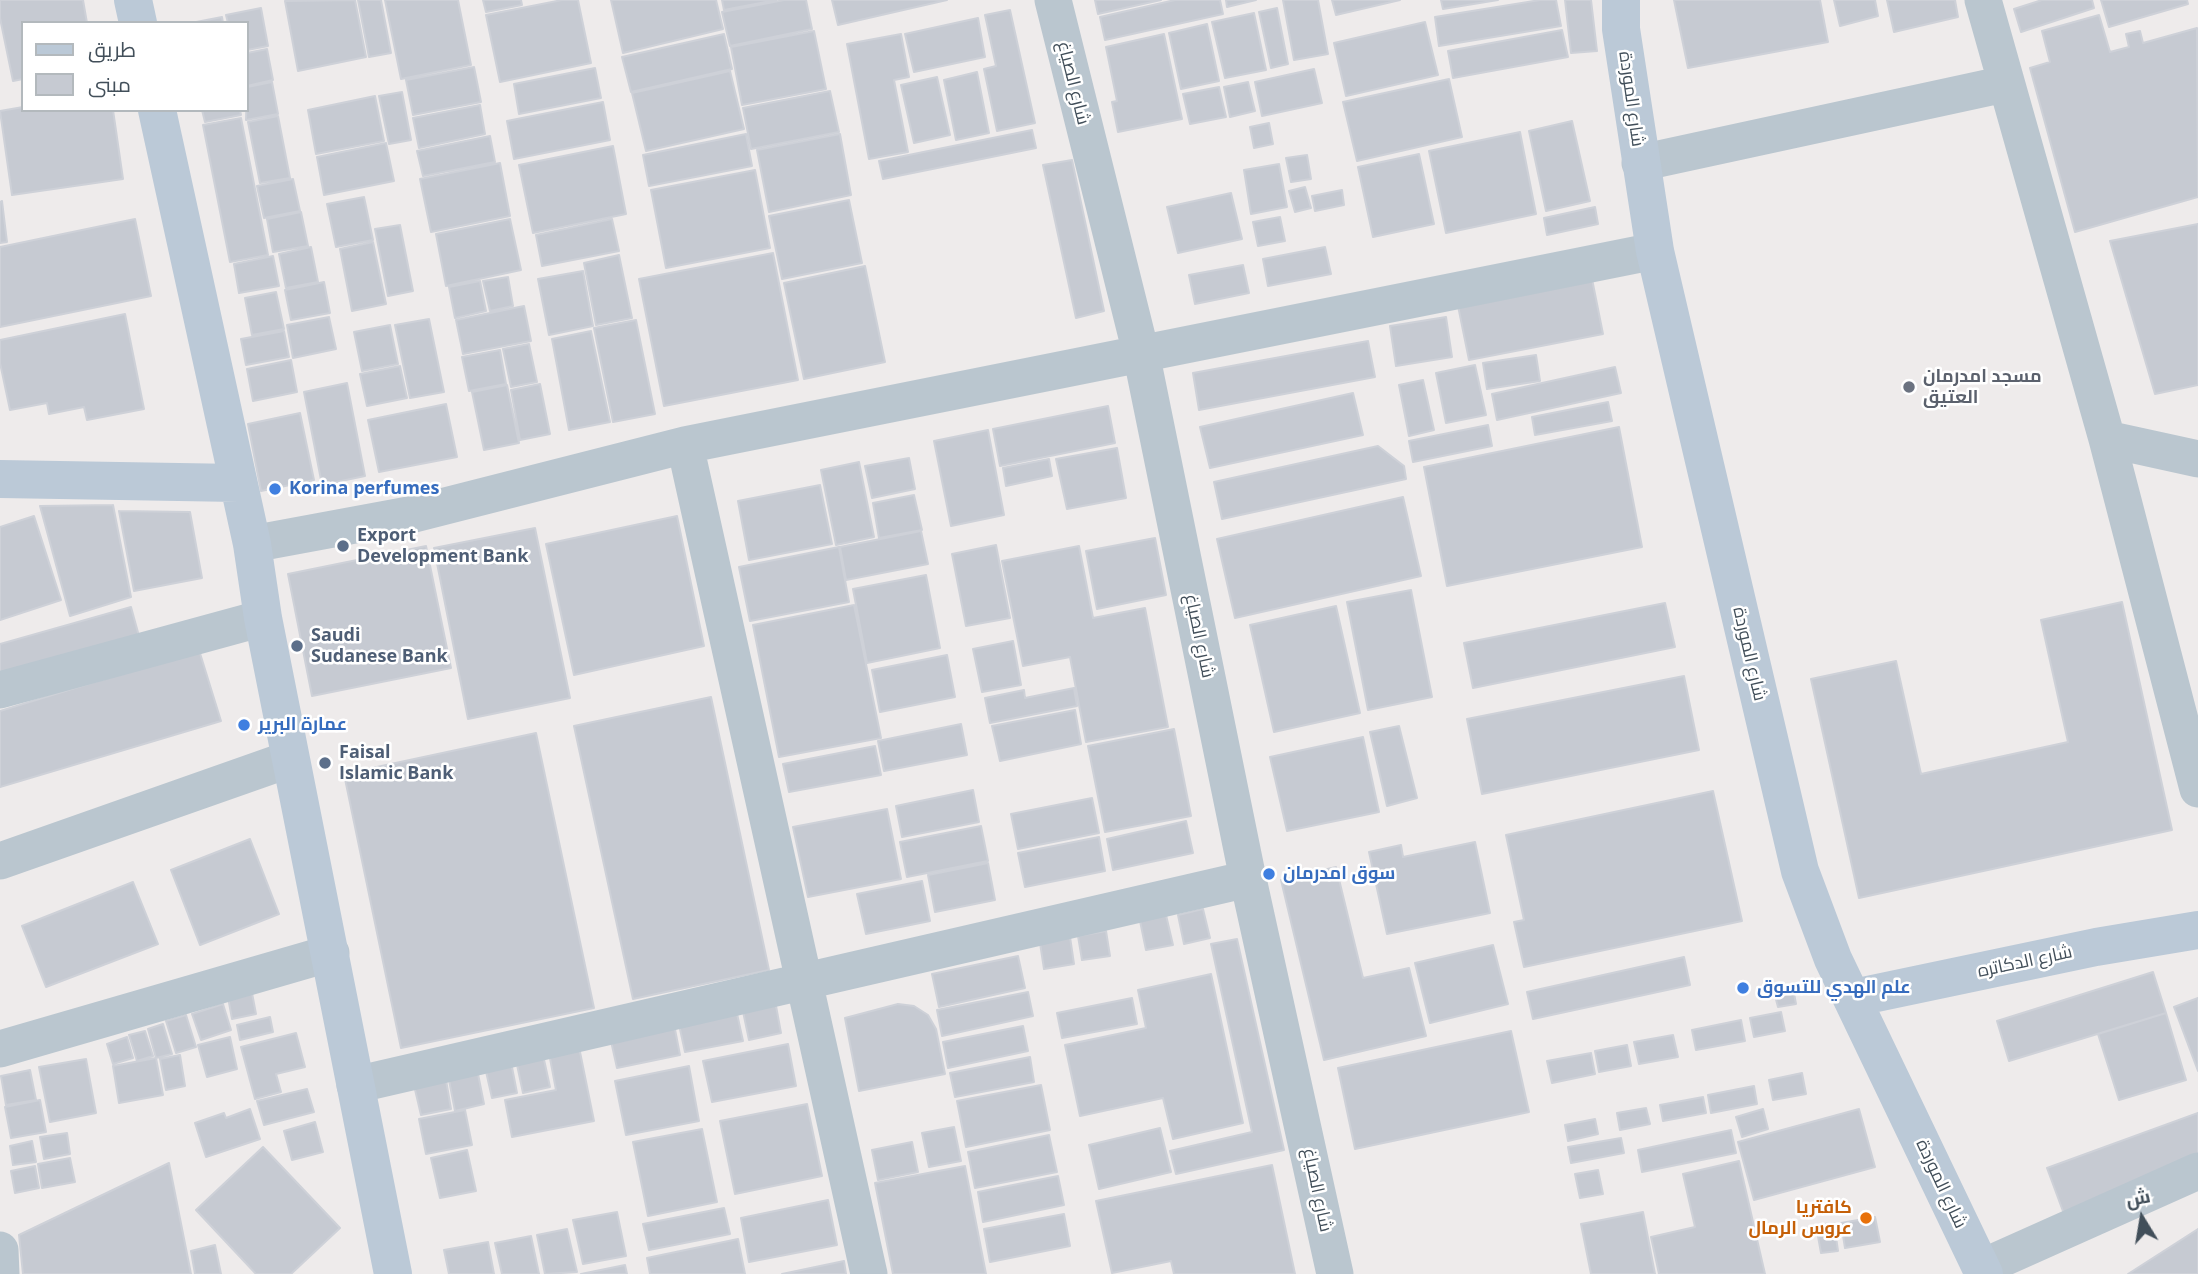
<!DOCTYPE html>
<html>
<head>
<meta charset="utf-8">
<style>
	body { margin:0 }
	#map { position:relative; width:2198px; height:1274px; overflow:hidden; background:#eeebeb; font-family:"Open Sans",Cairo,sans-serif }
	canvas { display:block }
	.legend { position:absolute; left:21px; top:21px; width:228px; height:91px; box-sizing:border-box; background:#fff; border:2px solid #b3b9bd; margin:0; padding:9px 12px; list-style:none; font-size:21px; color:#424f5a }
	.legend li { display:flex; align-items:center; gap:14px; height:35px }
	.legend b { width:35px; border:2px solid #b3b9bd }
	.north { position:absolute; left:2107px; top:1183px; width:70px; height:70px; -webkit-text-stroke:5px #fff; paint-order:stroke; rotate:349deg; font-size:19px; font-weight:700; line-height:28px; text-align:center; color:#424f5a }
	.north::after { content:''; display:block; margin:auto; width:24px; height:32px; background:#424f5a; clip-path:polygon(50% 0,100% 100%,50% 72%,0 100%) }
</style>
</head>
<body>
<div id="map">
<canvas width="2198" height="1274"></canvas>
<ul class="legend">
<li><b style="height:9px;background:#bbc9d7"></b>طريق</li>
<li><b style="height:19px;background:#c6cad2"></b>مبنى</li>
</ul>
<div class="north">ش</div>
</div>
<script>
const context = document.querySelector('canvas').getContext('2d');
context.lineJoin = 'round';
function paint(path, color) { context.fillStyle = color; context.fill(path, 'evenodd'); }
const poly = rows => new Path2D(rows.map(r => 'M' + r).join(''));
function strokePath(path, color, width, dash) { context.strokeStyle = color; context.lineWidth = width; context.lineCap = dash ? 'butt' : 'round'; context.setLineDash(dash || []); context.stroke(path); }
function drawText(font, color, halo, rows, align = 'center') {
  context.font = font + ' "Open Sans",Cairo,sans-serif'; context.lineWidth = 5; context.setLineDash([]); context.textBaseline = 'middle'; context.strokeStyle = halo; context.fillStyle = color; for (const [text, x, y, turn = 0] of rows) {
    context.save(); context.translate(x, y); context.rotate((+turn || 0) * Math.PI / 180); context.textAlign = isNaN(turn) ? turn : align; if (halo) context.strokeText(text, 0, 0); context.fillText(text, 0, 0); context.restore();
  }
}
const building = poly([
	[0,0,83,0,87,23,23,23,23,79,13,81,0,18,0,0],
	[355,0,366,57,298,71,285,1,355,0],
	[358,0,381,0,391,53,369,57,358,0],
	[385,0,458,0,471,65,401,79,385,0],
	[483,0,521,0,522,5,486,12,483,0],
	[562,0,578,0,591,63,500,82,486,15,562,0],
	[611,0,716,0,723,29,623,53,611,0],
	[722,0,776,0,724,10,722,0],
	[784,0,806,0,812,29,730,46,722,12,784,0],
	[832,0,947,0,838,25,832,0],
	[1095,0,1161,0,1098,14,1095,0],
	[1175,0,1220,0,1223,14,1105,40,1100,17,1175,0],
	[1226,0,1256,0,1227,7,1226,0],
	[1283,0,1318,0,1328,54,1294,60,1283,0],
	[1332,0,1400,0,1336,15,1332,0],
	[1441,0,1498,0,1443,9,1441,0],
	[1540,0,1556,0,1561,26,1439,46,1435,17,1540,0],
	[1565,0,1591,0,1597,51,1571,53,1565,0],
	[1674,0,1820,0,1828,42,1688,68,1674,0],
	[1834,0,1875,0,1878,16,1840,26,1834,0],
	[1887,0,1955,0,1958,17,1894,32,1887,0],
	[2042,0,2092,0,2094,8,2021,32,2014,9,2042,0],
	[2101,0,2187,0,2188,4,2109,27,2101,0],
	[261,8,268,46,247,50,247,23,228,23,226,15,261,8],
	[1277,8,1288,64,1271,68,1259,12,1277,8],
	[1010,10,1035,123,997,131,984,69,996,66,985,15,1010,10],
	[1254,13,1266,70,1225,78,1212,22,1254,13],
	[2099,15,2110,52,2129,47,2126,34,2140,31,2143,43,2197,28,2198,197,2075,232,2030,68,2050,62,2042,31,2099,15],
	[222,17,223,23,191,23,222,17],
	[978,18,985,57,914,72,905,34,978,18],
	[1425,22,1438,75,1346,96,1334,43,1425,22],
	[1207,24,1219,81,1181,89,1169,33,1207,24],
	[1562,30,1568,57,1453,78,1448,51,1562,30],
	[814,31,826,89,742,105,731,47,814,31],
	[724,34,732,69,631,92,622,57,724,34],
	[901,34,909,77,894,80,908,152,869,159,847,44,901,34],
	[1164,34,1182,119,1118,132,1112,102,1117,101,1106,47,1164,34],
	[267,49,273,80,247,86,247,53,267,49],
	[474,67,481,102,413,115,406,80,474,67],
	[595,68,601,98,519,114,514,84,595,68],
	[1314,69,1322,103,1262,116,1255,82,1314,69],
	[730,71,744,129,646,151,632,93,730,71],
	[977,72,989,133,956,140,944,80,977,72],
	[937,77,950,135,914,143,901,85,937,77],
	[1449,79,1462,137,1357,161,1343,102,1449,79],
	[272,82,278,114,246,120,247,87,272,82],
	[1248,82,1255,111,1230,117,1224,87,1248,82],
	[1219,87,1226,117,1190,124,1183,94,1219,87],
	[830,91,839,132,751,149,743,108,830,91],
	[402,92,411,140,389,144,379,96,402,92],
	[375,96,384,141,316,154,308,110,375,96],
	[603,102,610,140,514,159,507,121,603,102],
	[480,105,485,134,419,148,413,118,480,105],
	[23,107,23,110,113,110,123,179,12,195,0,111,23,107],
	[202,110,240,110,241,115,205,122,202,110],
	[278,116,290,178,260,183,248,122,278,116],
	[241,118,268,255,230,262,203,125,241,118],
	[1572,121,1590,201,1546,211,1529,131,1572,121],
	[1269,123,1273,144,1254,148,1250,127,1269,123],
	[1032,130,1036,148,883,179,879,161,1032,130],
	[1520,132,1536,214,1446,233,1429,151,1520,132],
	[746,134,752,166,649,186,643,155,746,134],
	[840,134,851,195,769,212,757,150,840,134],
	[490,136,495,162,423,176,417,151,490,136],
	[386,143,394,181,324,195,317,157,386,143],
	[613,146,626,214,533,233,519,165,613,146],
	[1419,154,1434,224,1373,237,1358,167,1419,154],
	[1307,155,1311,179,1291,182,1286,158,1307,155],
	[1072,160,1104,311,1076,318,1043,165,1072,160],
	[500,163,510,216,431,232,420,179,500,163],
	[1279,164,1287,207,1251,214,1244,170,1279,164],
	[755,170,770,248,666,268,651,190,755,170],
	[293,179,300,211,264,218,257,186,293,179],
	[1305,187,1311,208,1295,212,1289,191,1305,187],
	[1342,190,1344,205,1315,211,1312,196,1342,190],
	[1231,193,1242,239,1178,253,1167,207,1231,193],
	[364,197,373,240,336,247,327,204,364,197],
	[849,200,862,263,782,279,769,216,849,200],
	[2,201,7,242,0,243,0,202,2,201],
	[1595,207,1598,224,1547,235,1544,218,1595,207],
	[301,212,308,246,273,252,267,219,301,212],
	[1280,217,1285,241,1258,246,1253,222,1280,217],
	[135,219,151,296,0,327,0,247,135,219],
	[510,219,521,270,446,286,436,234,510,219],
	[612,219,619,251,542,266,536,235,612,219],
	[2198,224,2198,385,2155,394,2110,241,2198,224],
	[400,225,413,291,388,296,375,229,400,225],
	[373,242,386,304,352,311,340,249,373,242],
	[311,247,318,282,286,288,279,254,311,247],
	[1325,247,1331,274,1268,286,1263,259,1325,247],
	[773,253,798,380,664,406,639,279,773,253],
	[619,255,632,318,596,325,584,263,619,255],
	[273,256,279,286,239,293,234,264,273,256],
	[1243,265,1249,293,1195,304,1189,275,1243,265],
	[865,266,885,362,804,379,784,283,865,266],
	[1590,269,1603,334,1469,360,1456,296,1590,269],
	[583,271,593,326,549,335,538,279,583,271],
	[508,277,513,306,490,311,483,281,508,277],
	[480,281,486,311,455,318,449,287,480,281],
	[324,282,330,313,291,320,285,290,324,282],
	[276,292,284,329,252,335,245,298,276,292],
	[524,306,531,341,463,354,456,320,524,306],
	[125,314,144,409,87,420,84,407,49,414,47,403,10,410,0,363,0,340,125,314],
	[329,317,336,349,293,358,287,325,329,317],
	[1446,317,1452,357,1396,366,1390,326,1446,317],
	[429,319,444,392,410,398,395,325,429,319],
	[636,320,655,414,613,422,594,328,636,320],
	[390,325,398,364,362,371,354,332,390,325],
	[284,331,289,357,246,365,241,339,284,331],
	[591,331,610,422,569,430,552,339,591,331],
	[1368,341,1375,377,1199,410,1193,373,1368,341],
	[529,344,537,382,511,387,503,349,529,344],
	[500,350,506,384,469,391,462,357,500,350],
	[1536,355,1540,381,1487,389,1483,363,1536,355],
	[291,360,297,392,253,401,247,369,291,360],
	[1475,365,1486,415,1446,423,1436,373,1475,365],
	[400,366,407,398,367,406,360,374,400,366],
	[1615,367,1621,393,1497,420,1492,394,1615,367],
	[1423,380,1434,430,1409,436,1399,385,1423,380],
	[347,383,365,476,322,485,304,392,347,383],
	[540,384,550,434,520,440,511,390,540,384],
	[507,385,519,443,484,450,472,392,507,385],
	[1353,393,1363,435,1210,468,1200,427,1353,393],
	[1608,402,1612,421,1535,435,1532,417,1608,402],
	[446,404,457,457,379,472,368,420,446,404],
	[1108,406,1115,443,1000,466,993,429,1108,406],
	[300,413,314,480,261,491,248,424,300,413],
	[1488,425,1492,446,1413,462,1409,441,1488,425],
	[1619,427,1642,547,1447,586,1424,467,1619,427],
	[988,430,1004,515,951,526,934,441,988,430],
	[1378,446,1404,466,1406,479,1222,519,1214,482,1378,446],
	[1117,448,1126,498,1067,509,1056,459,1117,448],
	[909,458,915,489,872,498,865,466,909,458],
	[1049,459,1052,476,1006,486,1003,468,1049,459],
	[859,462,874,537,836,545,821,470,859,462],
	[820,485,832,544,749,560,738,501,820,485],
	[914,495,922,530,879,538,873,503,914,495],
	[1403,497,1421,576,1235,618,1217,539,1403,497],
	[113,505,131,597,70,616,40,506,113,505],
	[119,511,190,512,202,578,134,591,119,511],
	[34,516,61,600,0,620,0,527,34,516],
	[677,516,704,646,574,675,546,544,677,516],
	[535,528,570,698,468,719,434,548,535,528],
	[921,531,928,564,846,580,840,547,921,531],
	[1155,538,1166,595,1097,609,1086,551,1155,538],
	[996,545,1010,618,966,626,952,554,996,545],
	[426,546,451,668,312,696,288,574,426,546],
	[1079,546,1093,618,1145,608,1168,727,1086,742,1070,657,1023,666,1002,561,1079,546],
	[839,547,849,602,750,621,739,567,839,547],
	[926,575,940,648,867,663,853,589,926,575],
	[1411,590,1432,697,1368,710,1347,602,1411,590],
	[2122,602,2172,830,1859,898,1811,679,1896,661,1921,774,2068,742,2041,620,2122,602],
	[1665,603,1675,647,1473,688,1464,643,1665,603],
	[854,605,881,738,779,757,753,625,854,605],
	[1336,606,1360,713,1274,732,1250,625,1336,606],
	[131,607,142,647,0,686,0,644,131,607],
	[1013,641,1021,685,982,692,973,649,1013,641],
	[199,650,221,721,0,787,0,711,199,650],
	[947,655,955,697,880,712,872,670,947,655],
	[1684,676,1699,750,1482,794,1467,719,1684,676],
	[1074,688,1077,706,990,723,985,698,1024,690,1025,698,1074,688],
	[711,697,769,970,633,999,574,726,711,697],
	[1075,710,1081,744,1000,761,992,726,1075,710],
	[961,724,967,755,884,771,878,741,961,724],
	[1399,726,1417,798,1387,806,1370,732,1399,726],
	[1174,729,1191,816,1105,832,1088,746,1174,729],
	[536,733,594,1008,401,1048,344,774,536,733],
	[1363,737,1379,812,1287,831,1270,757,1363,737],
	[875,746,881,775,789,792,783,764,875,746],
	[973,790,979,822,902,837,896,806,973,790],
	[1713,791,1742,921,1524,967,1514,922,1524,920,1506,835,1713,791],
	[1092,798,1099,833,1018,849,1011,814,1092,798],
	[887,809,901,879,808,897,793,827,887,809],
	[1186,821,1193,853,1113,870,1107,839,1186,821],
	[981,826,988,861,907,877,900,842,981,826],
	[1099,837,1105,871,1025,887,1018,853,1099,837],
	[250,839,279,914,200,945,171,870,250,839],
	[1475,842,1490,913,1387,934,1369,852,1401,845,1403,857,1475,842],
	[988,863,995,900,935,912,928,875,988,863],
	[1336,867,1363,978,1409,968,1426,1036,1324,1060,1281,880,1336,867],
	[922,881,930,921,866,934,857,894,922,881],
	[133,882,158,944,46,987,22,926,133,882],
	[1203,909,1210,938,1184,944,1178,915,1203,909],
	[1166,915,1173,945,1146,950,1140,921,1166,915],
	[1106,931,1110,956,1082,960,1078,936,1106,931],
	[1070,937,1074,964,1044,969,1040,943,1070,937],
	[1237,939,1284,1150,1176,1174,1170,1151,1252,1132,1211,944,1237,939],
	[1493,945,1508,1004,1430,1023,1415,963,1493,945],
	[1018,956,1025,988,939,1007,932,974,1018,956],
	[1684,957,1690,985,1533,1019,1527,992,1684,957],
	[2153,972,2166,1013,2009,1061,1997,1021,2153,972],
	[1211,974,1243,1123,1173,1139,1163,1098,1080,1116,1065,1045,1146,1028,1138,990,1211,974],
	[1793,988,1796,1004,1778,1007,1774,992,1793,988],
	[1028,992,1033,1016,942,1036,937,1010,1028,992],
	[252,993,256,1014,232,1019,228,997,252,993],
	[774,995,781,1033,749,1040,741,1002,774,995],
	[1132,998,1137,1024,1062,1038,1057,1013,1132,998],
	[2198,998,2198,1071,2174,1007,2198,998],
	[223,1004,231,1030,201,1040,192,1014,223,1004],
	[898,1004,914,1006,928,1015,936,1029,945,1074,859,1091,845,1018,898,1004],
	[736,1009,743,1041,685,1052,678,1020,736,1009],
	[1781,1012,1785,1031,1754,1037,1750,1018,1781,1012],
	[2166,1013,2186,1080,2119,1100,2098,1034,2166,1013],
	[186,1015,196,1047,176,1053,166,1021,186,1015],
	[270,1017,273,1032,240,1040,237,1025,270,1017],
	[673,1019,680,1055,617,1068,609,1032,673,1019],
	[1741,1020,1745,1041,1696,1050,1692,1030,1741,1020],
	[163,1024,172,1054,156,1058,148,1029,163,1024],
	[1023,1026,1028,1051,948,1068,943,1042,1023,1026],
	[145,1031,153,1056,137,1061,129,1035,145,1031],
	[1511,1031,1529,1112,1355,1149,1338,1068,1511,1031],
	[296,1033,305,1067,276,1074,281,1092,255,1099,241,1047,296,1033],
	[1673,1035,1678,1057,1639,1064,1634,1042,1673,1035],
	[127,1037,133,1058,113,1064,107,1044,127,1037],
	[230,1037,237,1069,207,1077,198,1045,230,1037],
	[788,1044,796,1086,712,1102,703,1061,788,1044],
	[1627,1045,1631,1066,1599,1072,1595,1051,1627,1045],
	[579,1047,594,1121,512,1137,505,1100,556,1090,549,1053,579,1047],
	[1591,1053,1595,1074,1552,1083,1547,1061,1591,1053],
	[180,1055,185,1086,166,1090,160,1059,180,1055],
	[543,1055,550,1087,523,1093,516,1060,543,1055],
	[1030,1057,1034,1082,955,1097,950,1073,1030,1057],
	[156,1058,163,1095,119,1103,113,1066,156,1058],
	[86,1059,96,1113,50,1122,39,1067,86,1059],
	[511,1062,517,1093,492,1098,485,1067,511,1062],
	[689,1066,699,1121,626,1135,615,1081,689,1066],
	[477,1069,484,1104,455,1111,448,1075,477,1069],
	[30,1070,36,1100,6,1105,1,1076,30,1070],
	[1802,1073,1806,1094,1773,1100,1769,1080,1802,1073],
	[445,1074,451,1109,421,1115,413,1081,445,1074],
	[1041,1085,1050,1130,966,1147,957,1101,1041,1085],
	[1754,1086,1757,1104,1711,1113,1708,1095,1754,1086],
	[307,1089,314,1112,264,1125,257,1101,307,1089],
	[1703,1097,1706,1113,1663,1121,1660,1105,1703,1097],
	[40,1100,46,1132,11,1138,5,1107,40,1100],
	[807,1104,822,1176,735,1194,720,1121,807,1104],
	[1646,1108,1650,1124,1620,1130,1617,1113,1646,1108],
	[250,1109,260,1139,206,1157,195,1123,224,1113,226,1118,250,1109],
	[1763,1109,1768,1129,1742,1137,1736,1117,1763,1109],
	[1859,1109,1875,1167,1754,1200,1738,1142,1859,1109],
	[465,1110,472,1145,426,1154,419,1119,465,1110],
	[2198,1113,2198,1166,2064,1214,2047,1168,2198,1113],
	[1595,1119,1598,1134,1568,1141,1565,1125,1595,1119],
	[315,1122,323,1152,292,1160,284,1131,315,1122],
	[954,1127,961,1161,929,1167,922,1133,954,1127],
	[1160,1128,1171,1172,1099,1189,1089,1145,1160,1128],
	[702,1129,717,1202,648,1216,633,1142,702,1129],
	[1731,1130,1736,1153,1642,1172,1638,1150,1731,1130],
	[67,1133,70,1154,44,1159,40,1137,67,1133],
	[1049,1135,1057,1172,975,1188,968,1152,1049,1135],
	[1621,1138,1624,1153,1571,1163,1568,1147,1621,1138],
	[32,1141,36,1162,13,1165,10,1146,32,1141],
	[912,1142,918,1172,878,1180,872,1150,912,1142],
	[263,1147,340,1228,291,1274,256,1274,196,1210,263,1147],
	[467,1150,476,1191,440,1198,431,1158,467,1150],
	[70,1158,75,1182,42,1188,38,1164,70,1158],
	[1739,1161,1765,1274,1659,1274,1651,1237,1695,1227,1683,1174,1739,1161],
	[169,1163,191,1274,23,1274,19,1235,169,1163],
	[1272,1165,1295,1274,1174,1274,1171,1261,1112,1273,1096,1201,1272,1165],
	[35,1166,39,1188,15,1193,11,1171,35,1166],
	[965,1166,986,1274,893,1274,875,1183,965,1166],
	[1598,1170,1603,1194,1580,1198,1575,1174,1598,1170],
	[1058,1176,1064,1205,983,1222,978,1192,1058,1176],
	[828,1200,837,1245,749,1262,741,1218,828,1200],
	[724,1208,730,1234,649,1250,643,1224,724,1208],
	[617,1212,626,1256,583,1264,573,1220,617,1212],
	[1643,1212,1655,1274,1591,1274,1581,1224,1643,1212],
	[1064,1214,1070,1246,990,1262,984,1229,1064,1214],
	[1875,1217,1880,1242,1845,1248,1841,1223,1875,1217],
	[1834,1223,1838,1251,1821,1253,1816,1225,1834,1223],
	[567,1229,577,1272,545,1274,537,1235,567,1229],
	[2198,1229,2198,1274,2128,1274,2198,1229],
	[531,1236,539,1274,502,1274,495,1243,531,1236],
	[738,1239,745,1274,650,1274,647,1258,738,1239],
	[488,1242,494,1274,449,1274,444,1250,488,1242],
	[215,1245,221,1274,195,1274,191,1251,215,1245],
	[844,1261,846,1274,782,1274,844,1261],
	[625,1265,627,1274,581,1274,625,1265]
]);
const street = poly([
	[1053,0,1141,353,1248,879,1335,1274],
	[1983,0,2107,439,2198,789],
	[1640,163,2005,84],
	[2107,439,2198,459],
	[685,445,869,1274],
	[252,544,414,514,685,445,1655,251],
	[0,690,263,618],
	[0,861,290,759],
	[0,1049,331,953],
	[355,1085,1248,879],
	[0,1250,1,1274],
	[1981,1268,2198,1171]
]);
const secondary = poly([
	[133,0,138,23],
	[1621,0,1621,29,1655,251,1800,871,1833,959,1984,1274],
	[157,110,252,544,263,618,393,1274],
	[0,479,238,483],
	[1853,998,2096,947,2198,930]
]);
const markers = [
	[1909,387,7,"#6b7280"],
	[275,489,7,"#3f7fe0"],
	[343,546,7,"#5c6f8a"],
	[297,646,7,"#5c6f8a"],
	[244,725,7,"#3f7fe0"],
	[325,763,7,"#5c6f8a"],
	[1269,874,7,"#3f7fe0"],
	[1743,988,7,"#3f7fe0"],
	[1866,1218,7,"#e8710a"]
];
const streetNames = [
	["شارع الصياغ",1073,83,76],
	["شارع الموردة",1631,99,82],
	["شارع الصياغ",1199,636,78],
	["شارع الموردة",1749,654,77],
	["شارع الدكاتره",2025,962,-12],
	["شارع الموردة",1941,1184,65],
	["شارع الصياغ",1317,1190,78]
];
const worshipNames = [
	["مسجد امدرمان",1923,377],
	["العتيق",1923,398]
];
const shopNames = [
	["Korina perfumes",289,489],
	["عمارة البرير",258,725],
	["سوق امدرمان",1283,874],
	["علم الهدي للتسوق",1757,988]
];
const serviceNames = [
	["Export",357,536],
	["Development Bank",357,557],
	["Saudi",311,636],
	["Sudanese Bank",311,657],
	["Faisal",339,753],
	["Islamic Bank",339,774]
];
const foodNames = [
	["كافتريا",1852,1208],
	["عروس الرمال",1852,1229]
];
paint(building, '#c6cad2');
strokePath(building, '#ced1d8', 2);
strokePath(street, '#bac6cf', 37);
strokePath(secondary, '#bbc9d7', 38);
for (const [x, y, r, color] of markers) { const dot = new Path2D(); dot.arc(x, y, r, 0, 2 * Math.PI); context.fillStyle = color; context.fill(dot); strokePath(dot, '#fff', 2.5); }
drawText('18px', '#424f5a', '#fff', streetNames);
drawText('bold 18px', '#5b616d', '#fff', worshipNames, 'left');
drawText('bold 18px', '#366cbe', '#fff', shopNames, 'left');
drawText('bold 18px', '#4e5e75', '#fff', serviceNames, 'left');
drawText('bold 18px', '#c56008', '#fff', foodNames, 'right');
</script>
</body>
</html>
